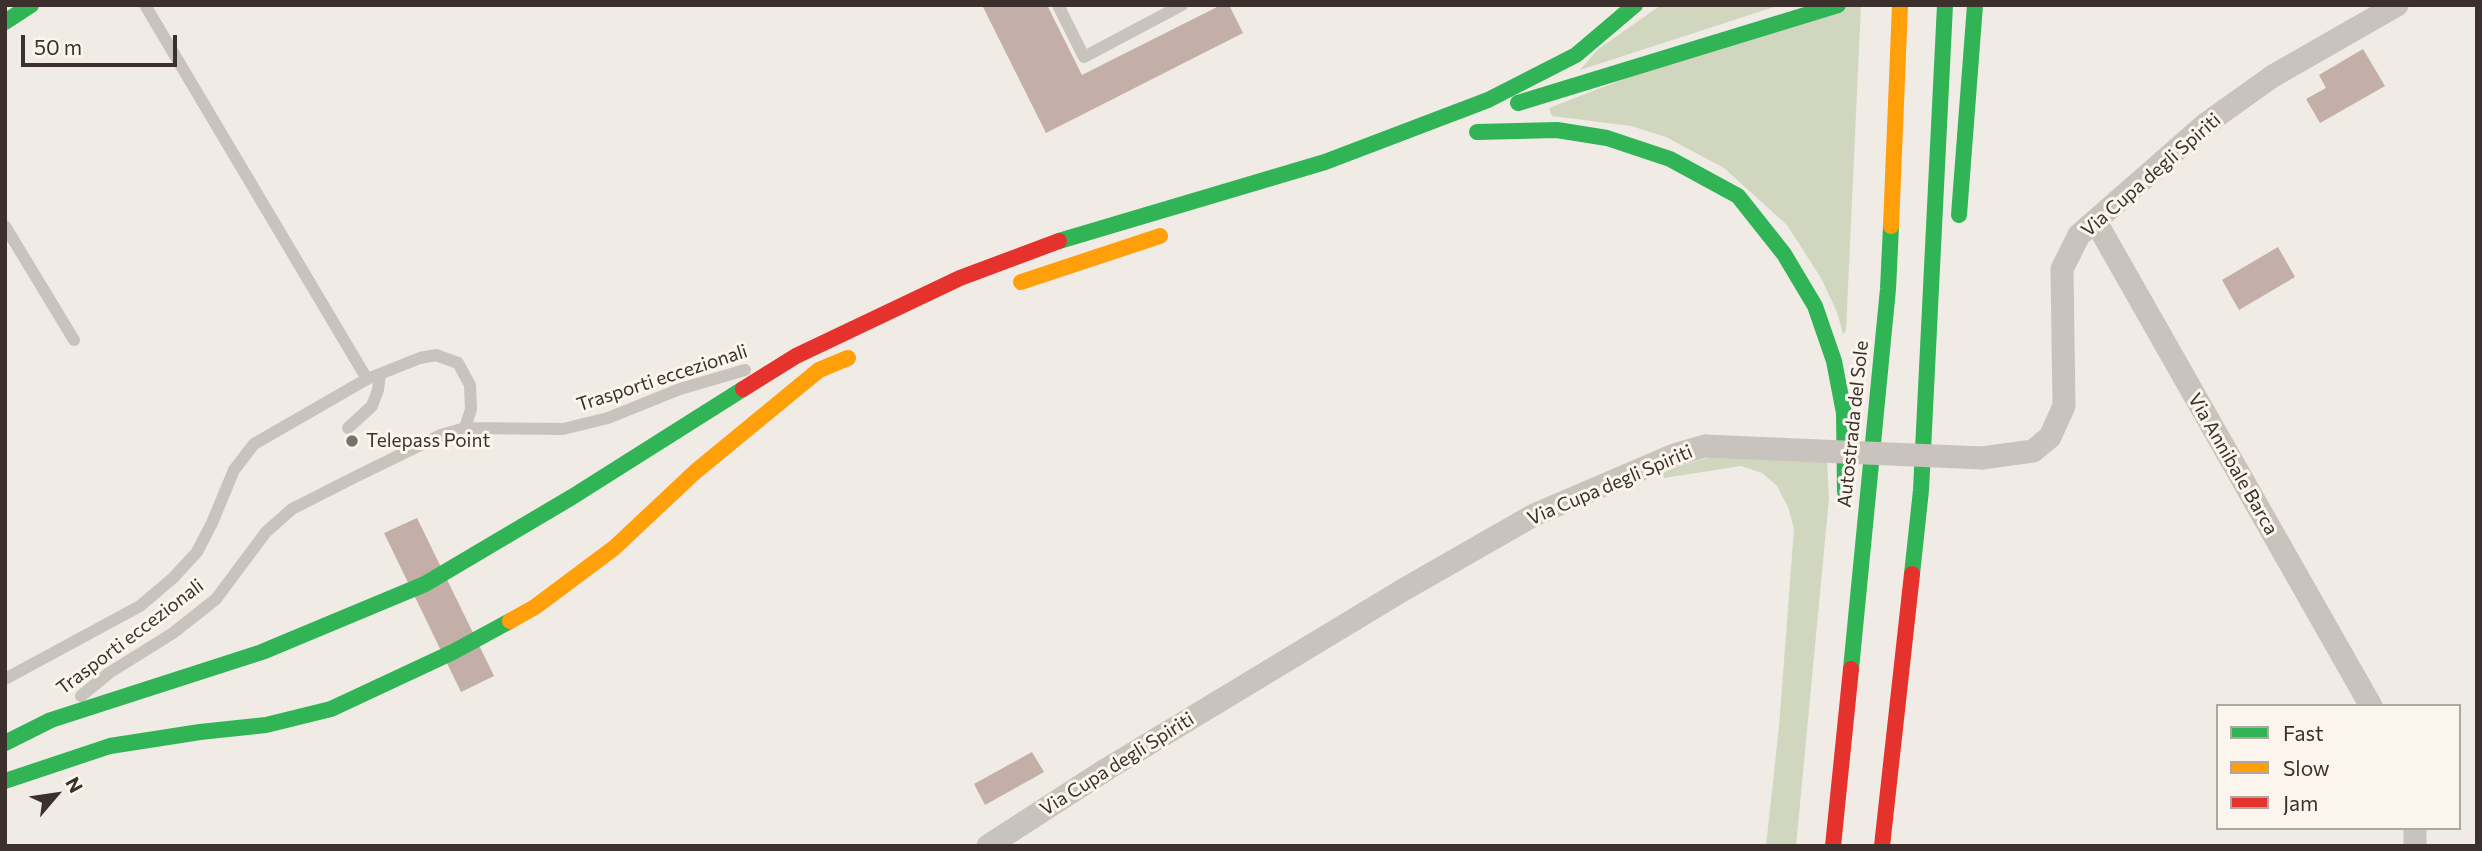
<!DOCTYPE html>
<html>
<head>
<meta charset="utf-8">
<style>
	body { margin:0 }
	#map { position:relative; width:2482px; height:851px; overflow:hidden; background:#f0ebe5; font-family:Commissioner,sans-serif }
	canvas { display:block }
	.frame { position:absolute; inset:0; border:7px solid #3b302b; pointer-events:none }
	.legend { position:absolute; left:2216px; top:704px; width:245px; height:126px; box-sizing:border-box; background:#fbf5ee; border:2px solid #aea6a0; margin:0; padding:9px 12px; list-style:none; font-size:21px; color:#3b302b }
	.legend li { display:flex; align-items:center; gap:14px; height:35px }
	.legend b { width:35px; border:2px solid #aea6a0 }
	.north { position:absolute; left:21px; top:760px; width:70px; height:70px; -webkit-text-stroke:5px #fbf5ee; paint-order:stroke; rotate:61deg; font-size:19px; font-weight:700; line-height:28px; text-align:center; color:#3b302b }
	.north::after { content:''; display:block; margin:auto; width:24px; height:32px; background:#3b302b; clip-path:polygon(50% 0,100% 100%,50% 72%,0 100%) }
	.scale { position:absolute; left:21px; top:35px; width:156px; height:32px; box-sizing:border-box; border:4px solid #3b302b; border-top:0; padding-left:9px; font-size:21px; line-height:24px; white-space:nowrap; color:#3b302b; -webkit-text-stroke:5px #fbf5ee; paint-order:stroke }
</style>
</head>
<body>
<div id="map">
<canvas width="2482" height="851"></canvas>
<div class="frame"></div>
<ul class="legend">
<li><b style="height:9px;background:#30b455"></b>Fast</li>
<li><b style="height:9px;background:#ff9f0a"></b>Slow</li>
<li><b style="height:9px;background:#e5322d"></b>Jam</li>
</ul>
<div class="north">N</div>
<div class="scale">50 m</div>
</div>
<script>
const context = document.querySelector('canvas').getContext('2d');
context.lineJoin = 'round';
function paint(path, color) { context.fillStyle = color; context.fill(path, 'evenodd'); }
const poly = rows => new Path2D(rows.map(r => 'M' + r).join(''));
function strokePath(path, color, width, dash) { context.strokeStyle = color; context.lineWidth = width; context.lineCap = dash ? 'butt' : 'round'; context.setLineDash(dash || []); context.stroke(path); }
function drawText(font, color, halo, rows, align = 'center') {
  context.font = font + ' Commissioner,sans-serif'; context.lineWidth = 6; context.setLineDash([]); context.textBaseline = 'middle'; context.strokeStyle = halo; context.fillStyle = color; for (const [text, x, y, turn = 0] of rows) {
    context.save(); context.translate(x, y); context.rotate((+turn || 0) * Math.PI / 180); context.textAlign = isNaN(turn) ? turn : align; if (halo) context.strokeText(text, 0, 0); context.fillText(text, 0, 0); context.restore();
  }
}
const green = poly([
	[1661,5,1780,5,1580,70,1597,50],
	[1816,5,1861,5,1846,331,1843,334,1837,312,1821,278,1787,225,1724,168,1666,137,1631,126,1552,116,1549,108],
	[1726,453,1827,459,1829,498,1796,846,1766,846,1779,727,1794,529,1788,507,1777,486,1762,473,1741,466,1664,478,1662,474,1671,468]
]);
const building = poly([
	[982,5,1047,5,1082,75,1221,5,1229,5,1243,33,1046,133],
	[2363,49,2385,86,2320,123,2306,99,2326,88,2319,75],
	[2278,247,2295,277,2239,310,2222,280],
	[417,518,494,676,461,692,384,533],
	[1032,752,1044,772,985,805,974,784]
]);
const lane = poly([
	[145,5,367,379,420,358,436,355,458,363,470,385,471,409,465,428],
	[1058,5,1084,57,1182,5],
	[5,226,74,340],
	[348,428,372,406,378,390,380,374],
	[5,679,140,606,173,578,197,552,212,523,234,470,254,444,367,379],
	[81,696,109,673,173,633,216,599,266,532,292,509,357,476,441,435,465,428,563,429,608,418,680,389,745,370]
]);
const street = poly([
	[2096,222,2371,706],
	[1982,458,2033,451,2050,437,2064,406,2062,269,2079,235,2207,123,2273,76,2397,5],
	[988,846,1107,769,1403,590,1534,515,1674,455,1705,446],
	[2415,846,2415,828]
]);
const fast = poly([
	[5,22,31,5],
	[1518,103,1838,5],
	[1477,132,1557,130,1607,138,1670,159,1738,196,1784,254,1815,306,1834,361,1844,413,1845,492],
	[1959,215,1975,5],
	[1059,241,1325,162,1488,100,1576,55,1635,5],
	[1912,574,1921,490,1945,5],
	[1851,669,1888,289,1891,226],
	[5,743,51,720,262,652,425,584,572,497,743,389],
	[5,781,110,746,200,732,266,725,331,709,453,652,510,621]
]);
const slow = poly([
	[1891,226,1900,5],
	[1021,282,1160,236],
	[510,621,535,607,614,548,695,472,819,370,848,358]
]);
const jam = poly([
	[743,389,796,356,960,278,1059,241],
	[1833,846,1851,669],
	[1882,846,1912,574]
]);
const streetBridge = poly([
	[1705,446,1982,458]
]);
const markers = [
	[352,441,7,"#7a716c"]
];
const streetNames = [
	["Via Cupa degli Spiriti",2151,175,-41],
	["Trasporti eccezionali",662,378,-18],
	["Autostrada del Sole",1853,424,-84],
	["Via Annibale Barca",2233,464,60],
	["Via Cupa degli Spiriti",1610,485,-23],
	["Trasporti eccezionali",130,637,-37],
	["Via Cupa degli Spiriti",1117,764,-32]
];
const poiNames = [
	["Telepass Point",366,441]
];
paint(green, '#d1d6bf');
paint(building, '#c3afa7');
strokePath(lane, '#c9c3be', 12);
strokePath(street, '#c9c3be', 23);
strokePath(fast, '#30b455', 16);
strokePath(slow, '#ff9f0a', 16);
strokePath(jam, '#e5322d', 16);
strokePath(streetBridge, '#c9c3be', 23);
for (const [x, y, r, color] of markers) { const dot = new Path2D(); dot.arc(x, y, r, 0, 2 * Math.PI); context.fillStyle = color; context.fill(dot); strokePath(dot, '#fbf5ee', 2.5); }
drawText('19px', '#3b302b', '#fbf5ee', streetNames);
drawText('19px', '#3b302b', '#fbf5ee', poiNames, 'left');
</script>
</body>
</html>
